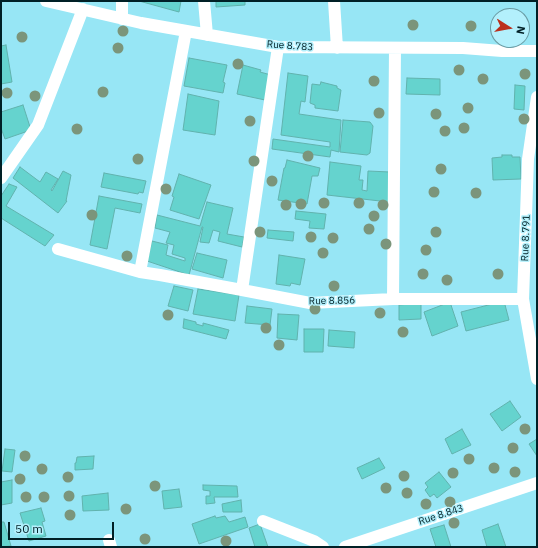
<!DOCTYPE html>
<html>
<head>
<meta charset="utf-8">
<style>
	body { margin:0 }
	#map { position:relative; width:538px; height:548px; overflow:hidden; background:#97e6f5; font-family:"IBM Plex Sans",sans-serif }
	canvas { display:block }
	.frame { position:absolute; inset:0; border:2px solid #002026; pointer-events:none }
	.north { position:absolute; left:490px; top:8px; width:40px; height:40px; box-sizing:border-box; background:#b3f0fc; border:1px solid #6b9da6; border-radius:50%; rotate:101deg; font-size:11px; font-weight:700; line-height:16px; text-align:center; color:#002026 }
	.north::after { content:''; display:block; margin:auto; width:14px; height:18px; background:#bb2f1c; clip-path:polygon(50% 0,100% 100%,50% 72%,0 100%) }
	.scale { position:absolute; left:8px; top:522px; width:106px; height:18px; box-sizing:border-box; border:2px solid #002026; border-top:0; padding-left:5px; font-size:12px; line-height:14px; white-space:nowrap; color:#002026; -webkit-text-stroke:3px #b3f0fc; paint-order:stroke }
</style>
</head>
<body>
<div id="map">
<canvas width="538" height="548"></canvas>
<div class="frame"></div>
<div class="north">N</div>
<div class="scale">50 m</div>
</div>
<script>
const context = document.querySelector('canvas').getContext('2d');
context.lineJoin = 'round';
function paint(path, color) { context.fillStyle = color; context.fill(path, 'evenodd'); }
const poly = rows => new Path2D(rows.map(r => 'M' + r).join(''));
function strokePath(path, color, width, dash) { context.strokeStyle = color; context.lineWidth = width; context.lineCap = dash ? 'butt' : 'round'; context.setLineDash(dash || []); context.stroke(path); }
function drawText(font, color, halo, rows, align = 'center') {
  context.font = font + ' "IBM Plex Sans",sans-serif'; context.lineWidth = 3; context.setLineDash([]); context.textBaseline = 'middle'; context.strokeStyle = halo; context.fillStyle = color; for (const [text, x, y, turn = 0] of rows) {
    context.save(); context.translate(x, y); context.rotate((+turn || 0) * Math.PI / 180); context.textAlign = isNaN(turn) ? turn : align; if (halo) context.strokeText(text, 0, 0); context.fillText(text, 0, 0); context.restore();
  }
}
const building = poly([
	[139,1,181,1,179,12,139,1],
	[216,1,245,1,245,5,216,7,216,1],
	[6,45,12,82,1,84,1,46,6,45],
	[189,58,227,65,223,82,225,83,223,93,184,86,189,58],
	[243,65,261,70,260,72,271,75,265,100,237,94,243,65],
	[288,73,308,76,305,102,301,101,299,114,341,120,339,152,331,150,330,157,272,149,273,139,330,147,330,142,281,135,288,73],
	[407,78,440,79,440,95,406,94,407,78],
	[321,82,337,86,337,88,341,90,338,111,315,108,315,105,310,103,312,84,320,85,321,82],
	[515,85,525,86,524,110,514,109,515,85],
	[188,94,219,101,215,135,183,130,188,94],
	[23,105,31,130,5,139,1,128,1,112,23,105],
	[343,120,370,122,373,126,370,153,367,155,340,152,343,120],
	[502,155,512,155,512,157,520,157,521,179,493,180,492,158,502,157,502,155],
	[287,160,320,168,318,176,312,176,307,204,278,200,284,168,285,168,287,160],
	[330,162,361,166,359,180,363,180,362,190,367,191,368,171,390,172,389,202,327,195,330,162],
	[20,167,40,182,46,172,58,179,51,190,52,191,63,171,71,175,66,201,67,201,58,213,13,178,20,167],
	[104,173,146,181,143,193,139,192,138,194,101,187,104,173],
	[179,174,211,185,199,219,170,210,174,197,172,196,179,174],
	[9,184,17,187,6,206,54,235,45,246,1,218,1,196,9,184],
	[99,196,142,204,140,213,115,208,107,249,90,245,99,196],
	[207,202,233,208,227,234,244,237,242,247,218,241,220,232,213,230,209,243,200,242,203,227,202,227,189,275,147,261,152,241,168,245,166,255,185,261,185,258,172,254,174,245,166,243,170,232,155,228,157,215,200,226,207,202],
	[296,211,326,214,324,229,309,228,310,221,295,219,296,211],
	[268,230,294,232,293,241,267,238,268,230],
	[197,253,227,260,223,278,192,269,197,253],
	[279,255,305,259,300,285,291,283,290,286,276,284,279,255],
	[174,286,193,290,188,311,168,306,174,286],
	[198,289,239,295,235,321,193,314,198,289],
	[504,301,509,320,466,331,461,312,504,301],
	[450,302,458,326,432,336,424,312,450,302],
	[421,303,421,319,399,320,399,305,421,303],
	[247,306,272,309,270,325,245,323,247,306],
	[278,314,299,315,297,340,277,338,278,314],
	[184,319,196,322,196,324,203,326,203,323,229,330,226,339,183,328,184,319],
	[304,329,324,329,323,352,304,352,304,329],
	[329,330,355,332,354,348,328,346,329,330],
	[510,401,521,417,502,431,490,414,510,401],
	[462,429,471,445,452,454,445,439,462,429],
	[537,439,537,456,529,444,537,439],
	[5,449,15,450,12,472,2,471,5,449],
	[94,456,93,469,75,470,75,463,76,463,77,457,94,456],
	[379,458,385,468,362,479,357,468,379,458],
	[439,472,451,487,437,498,434,494,430,497,425,490,428,487,425,483,439,472],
	[12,480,12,503,1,505,1,482,12,480],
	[203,485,237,486,238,497,214,497,215,503,206,504,206,496,210,496,210,491,203,490,203,485],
	[179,489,182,507,164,509,162,491,179,489],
	[108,493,109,510,83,511,82,496,108,493],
	[241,500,242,512,223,512,222,504,241,500],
	[41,508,45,521,42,522,46,536,29,541,20,513,41,508],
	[215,516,216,518,225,516,229,522,245,517,248,527,199,544,192,524,215,516],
	[1,520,1,522,4,522,11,546,1,547,1,520],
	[260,524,268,547,255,547,249,528,260,524],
	[498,524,506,547,487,547,482,530,498,524],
	[444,525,451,547,436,547,430,529,444,525]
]);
const street = poly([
	[46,1,141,23,278,47,463,48,502,51,537,51],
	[122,1,122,19],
	[204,1,207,35],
	[334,1,337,48],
	[278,47,242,290,310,303,393,299,395,48],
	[537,97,528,159,523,299,537,379],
	[1,178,38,125,83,9],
	[58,249,140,272,160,275,242,290],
	[140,272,186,31],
	[393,299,523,299],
	[263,521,314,541,323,547],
	[109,540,111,547],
	[345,547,537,483]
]);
const trees = [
	[413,25],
	[471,26],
	[123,31],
	[22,37],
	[118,48],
	[238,64],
	[459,70],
	[525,74],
	[483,79],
	[374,81],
	[103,92],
	[7,93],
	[35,96],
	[468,108],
	[379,113],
	[436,114],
	[524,119],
	[250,121],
	[464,128],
	[77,129],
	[445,131],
	[308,156],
	[138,159],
	[254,161],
	[441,169],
	[272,181],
	[166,189],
	[434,192],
	[476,193],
	[324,203],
	[359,203],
	[301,204],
	[286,205],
	[383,205],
	[92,215],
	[374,216],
	[369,229],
	[260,232],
	[436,232],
	[311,237],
	[333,238],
	[386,244],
	[426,250],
	[323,253],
	[127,256],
	[423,274],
	[498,274],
	[447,280],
	[334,286],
	[315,309],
	[380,313],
	[168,315],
	[266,328],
	[403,332],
	[279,345],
	[525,429],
	[513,448],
	[25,456],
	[469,459],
	[494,468],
	[42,469],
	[515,472],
	[453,473],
	[404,476],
	[68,477],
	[20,479],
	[155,486],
	[386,488],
	[407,493],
	[69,496],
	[26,497],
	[44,497],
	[450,502],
	[426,504],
	[126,509],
	[70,515],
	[454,523],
	[145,539],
	[226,541]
];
const streetNames = [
	["Rue 8.783",290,46,4],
	["Rue 8.791",526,238,-88],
	["Rue 8.856",332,301,-1],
	["Rue 8.843",441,515,-18]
];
paint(building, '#65d3ce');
strokePath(building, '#61b2ad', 1);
strokePath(street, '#fff', 12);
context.fillStyle = '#7b957b';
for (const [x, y] of trees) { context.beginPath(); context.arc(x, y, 5.5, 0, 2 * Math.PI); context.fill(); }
drawText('10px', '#002026', '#b3f0fc', streetNames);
</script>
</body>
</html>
